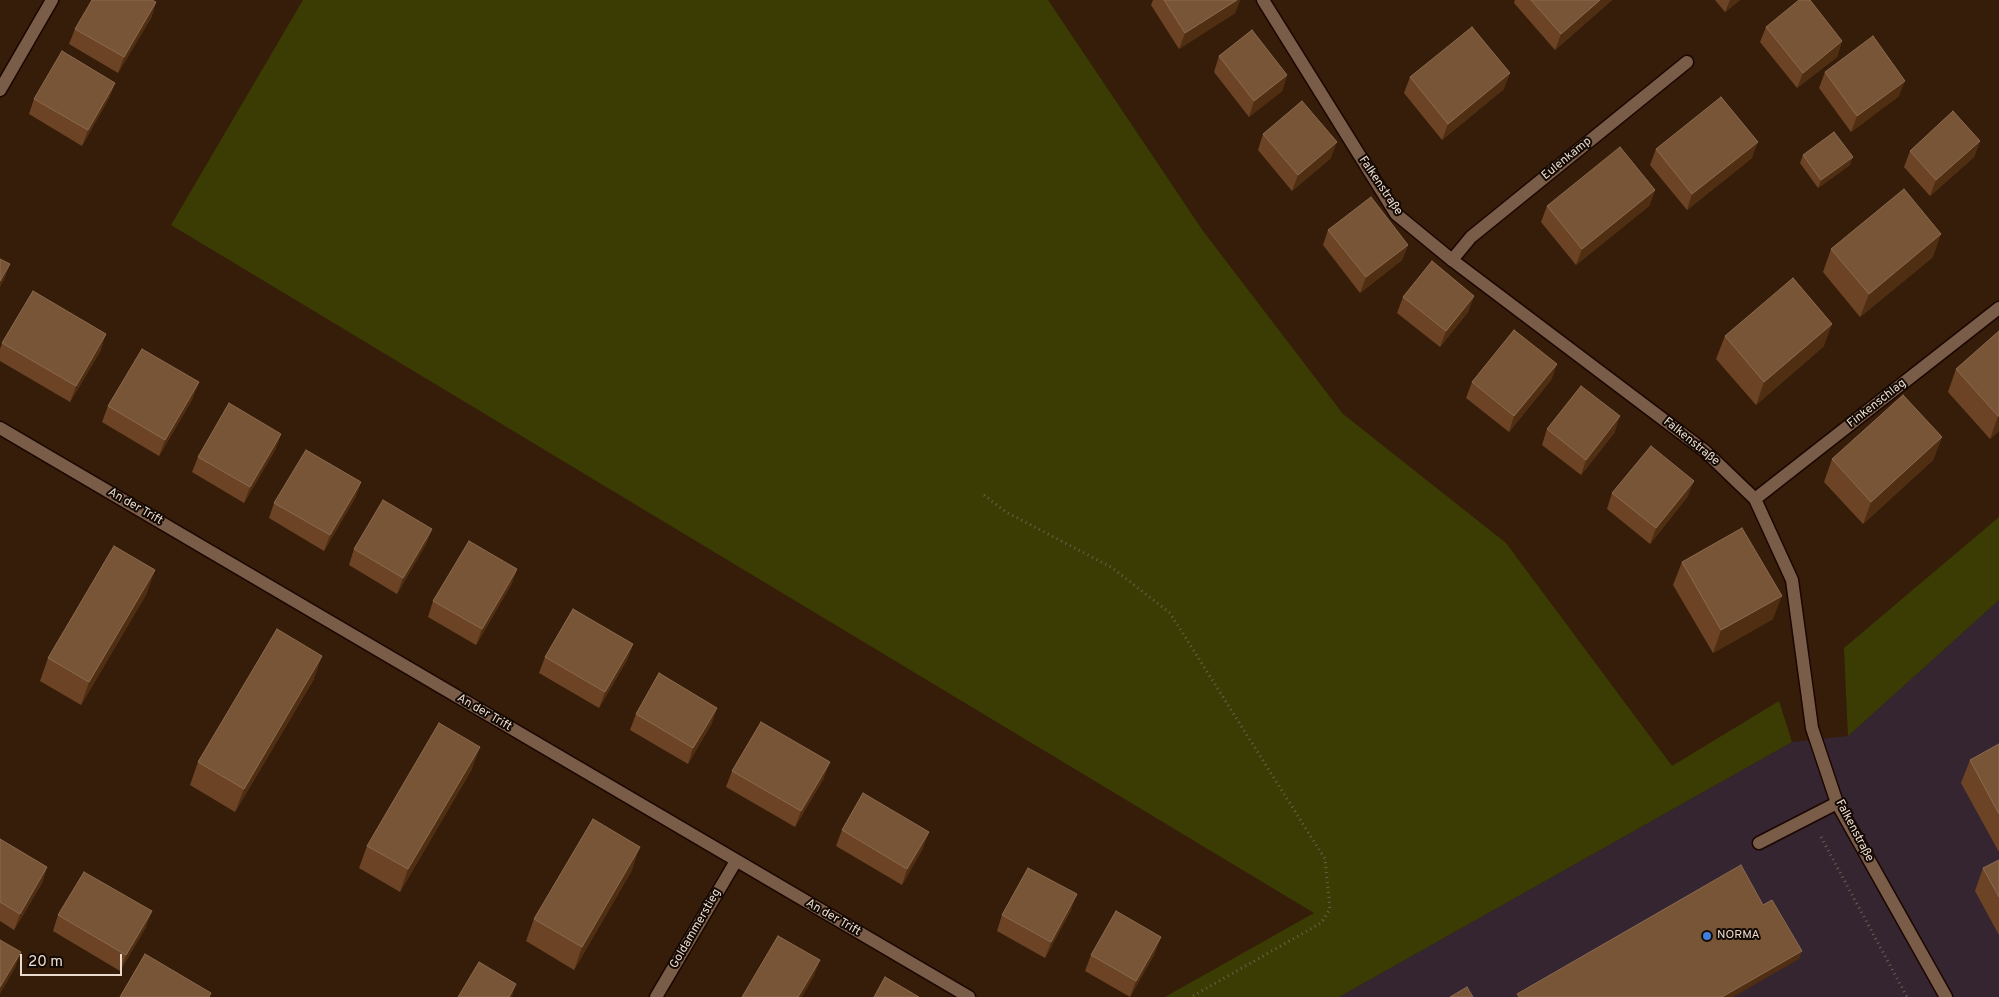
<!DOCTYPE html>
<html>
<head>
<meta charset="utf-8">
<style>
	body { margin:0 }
	#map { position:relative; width:1999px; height:997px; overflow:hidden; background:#351d09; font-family:Overpass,sans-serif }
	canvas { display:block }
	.scale { position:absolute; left:20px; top:954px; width:102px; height:22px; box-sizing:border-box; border:2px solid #ebdbcf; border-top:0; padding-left:6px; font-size:15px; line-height:18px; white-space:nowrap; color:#ebdbcf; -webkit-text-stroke:4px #140a04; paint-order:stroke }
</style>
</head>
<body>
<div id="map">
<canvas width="1999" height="997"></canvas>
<div class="scale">20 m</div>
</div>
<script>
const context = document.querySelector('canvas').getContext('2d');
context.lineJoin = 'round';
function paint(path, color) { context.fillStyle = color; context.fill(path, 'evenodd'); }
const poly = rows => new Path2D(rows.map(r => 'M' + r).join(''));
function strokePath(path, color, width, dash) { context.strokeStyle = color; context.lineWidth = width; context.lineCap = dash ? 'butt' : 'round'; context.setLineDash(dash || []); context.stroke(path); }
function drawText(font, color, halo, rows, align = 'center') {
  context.font = font + ' Overpass,sans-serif'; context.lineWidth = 4; context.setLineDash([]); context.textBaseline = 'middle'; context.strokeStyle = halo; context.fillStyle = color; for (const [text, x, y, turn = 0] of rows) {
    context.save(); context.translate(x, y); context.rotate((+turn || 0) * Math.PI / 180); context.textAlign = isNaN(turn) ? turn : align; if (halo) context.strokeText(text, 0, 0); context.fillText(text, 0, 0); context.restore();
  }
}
const commercial = poly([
	[1999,600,1999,997,1339,997,1792,742,1848,736]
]);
const green = poly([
	[303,0,1048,0,1203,231,1343,414,1506,543,1672,766,1779,701,1792,742,1339,997,1165,997,1314,913,171,225],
	[1999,517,1999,600,1848,736,1844,648]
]);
const path = poly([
	[984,495,1006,512,1111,567,1170,613,1325,859,1330,909,1321,923,1191,997],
	[1821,837,1907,997]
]);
const lane = poly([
	[0,90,52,0],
	[1452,260,1471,237,1687,62],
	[1755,499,1999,308],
	[1759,843,1837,803]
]);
const street = poly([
	[1263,0,1396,214,1452,260,1705,451,1755,499,1792,580,1812,728,1837,803,1946,997],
	[0,428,969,997],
	[656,997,736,861]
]);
const wall = poly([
	[1153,0,1240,0,1235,13,1179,49,1151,5],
	[1515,0,1612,0,1555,50,1514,3],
	[1715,0,1740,0,1725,12],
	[156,2,151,18,118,73,69,44,75,29],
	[1766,27,1842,41,1837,57,1797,88,1760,42],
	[1219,56,1287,75,1282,91,1249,117,1214,72],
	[1825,72,1899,96,1851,132,1819,88],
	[1410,77,1504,89,1442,140,1404,93],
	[115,83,109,98,82,146,29,114,34,99],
	[1263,134,1331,158,1292,191,1258,150],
	[1980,141,1974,157,1930,196,1904,167,1910,151],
	[1656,149,1752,158,1687,210,1650,165],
	[1803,155,1850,165,1818,188,1800,163],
	[1655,190,1649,206,1576,265,1541,222,1547,206],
	[1328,230,1408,245,1402,260,1360,293,1323,245],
	[1831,249,1933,257,1860,317,1823,272],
	[1474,296,1468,312,1440,347,1397,313,1403,297],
	[1999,331,1999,431,1990,439,1948,392,1956,369],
	[1725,336,1824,346,1756,405,1716,359],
	[2,343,101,350,70,402,0,361,0,349],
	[1557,364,1551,380,1509,432,1466,398,1472,382],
	[193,398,159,456,102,422,108,406],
	[1547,429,1615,432,1581,475,1542,445],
	[281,434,275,450,244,503,192,472,198,457],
	[1942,437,1933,460,1863,524,1824,482,1832,459],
	[361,482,355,498,324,551,269,518,274,503],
	[1612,493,1688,496,1650,544,1607,509],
	[432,529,426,544,397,594,349,565,354,549],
	[1682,562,1773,619,1713,653,1673,585],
	[517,569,511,585,476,645,428,617,433,601],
	[147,593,81,705,40,681,48,658],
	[633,644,627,660,599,708,539,673,545,657],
	[314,679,235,812,190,785,198,762],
	[636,714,712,723,688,764,630,730],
	[1999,744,1999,852,1961,783,1970,760],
	[472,769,400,892,359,868,367,846],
	[732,771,824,778,795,827,726,787],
	[842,830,923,848,902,885,836,846],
	[0,839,47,867,42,883,14,930,0,921],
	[1999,860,1999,935,1975,891,1983,868],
	[632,870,574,970,526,941,534,919],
	[1071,910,1045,958,997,931,1002,915],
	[58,915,146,927,120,971,53,931],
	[1155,953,1130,997,1085,971,1091,955]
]);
const shadedWall = poly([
	[1237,0,1240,0,1235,13,1179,49,1185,33],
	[1600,0,1612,0,1555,50,1561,34],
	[1730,0,1740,0,1725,12],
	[156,2,151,18,118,73,124,57],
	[1842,41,1837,57,1797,88,1803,73],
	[1510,73,1504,89,1442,140,1448,124],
	[1287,75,1282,91,1249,117,1254,101],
	[1905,81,1899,96,1851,132,1857,116],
	[115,83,109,98,82,146,88,130],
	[1980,141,1974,157,1930,196,1936,180],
	[1337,142,1331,158,1292,191,1298,175],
	[1758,142,1752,158,1687,210,1692,194],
	[1853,157,1850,165,1818,188,1821,180],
	[1655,190,1649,206,1576,265,1582,249],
	[1941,234,1933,257,1860,317,1869,294],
	[1408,245,1402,260,1360,293,1366,277],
	[10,264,4,280,0,287,0,281],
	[1474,296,1468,312,1440,347,1446,331],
	[1832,324,1824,346,1756,405,1764,382],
	[106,334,101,350,70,402,76,386],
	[1557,364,1551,380,1509,432,1514,416],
	[199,382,193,398,159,456,165,440],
	[1620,416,1615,432,1581,475,1586,460],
	[1998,416,1999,416,1999,431,1990,439],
	[281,434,275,450,244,503,250,487],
	[1942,437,1933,460,1863,524,1871,502],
	[1694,481,1688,496,1650,544,1656,528],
	[361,482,355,498,324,551,330,535],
	[432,529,426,544,397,594,403,578],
	[517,569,511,585,476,645,482,629],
	[155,570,147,593,81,705,89,682],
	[1782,596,1773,619,1713,653,1721,630],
	[633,644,627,660,599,708,605,692],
	[322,656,314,679,235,812,244,789],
	[717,708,712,723,688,764,693,748],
	[480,747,472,769,400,892,408,869],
	[830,762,824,778,795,827,801,811],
	[929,832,923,848,902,885,907,869],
	[640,847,632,870,574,970,582,947],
	[47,867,42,883,14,930,20,914],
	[1077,894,1071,910,1045,958,1051,942],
	[152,911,146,927,120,971,126,955],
	[1161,937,1155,953,1130,997,1136,981],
	[1802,951,1799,959,1733,997,1722,997],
	[21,952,15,968,0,994,0,987],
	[820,960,814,976,802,997,798,997],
	[516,984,512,997,509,997]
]);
const building = poly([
	[92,0,152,0,156,2,124,57,75,29,92,0],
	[1164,0,1237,0,1185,33,1164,0],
	[1531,0,1600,0,1561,34,1531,0],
	[1799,0,1810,0,1842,41,1803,73,1766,27,1799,0],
	[1472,27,1510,73,1448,124,1410,77,1472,27],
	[1252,30,1287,75,1254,101,1219,56,1252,30],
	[1873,36,1905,81,1857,116,1825,72,1873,36],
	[62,51,115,83,88,130,34,99,62,51],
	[1721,97,1758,142,1692,194,1656,149,1721,97],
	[1302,101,1337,142,1298,175,1263,134,1302,101],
	[1953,111,1980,141,1936,180,1910,151,1953,111],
	[1834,132,1853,157,1821,180,1803,155,1834,132],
	[1620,147,1655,190,1582,249,1547,206,1620,147],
	[1904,189,1941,234,1869,294,1831,249,1904,189],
	[1371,197,1408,245,1366,277,1328,230,1371,197],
	[0,259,10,264,0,281,0,259],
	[1432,261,1474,296,1446,331,1403,297,1432,261],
	[1793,278,1832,324,1764,382,1725,336,1793,278],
	[33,291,106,334,76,386,2,343,33,291],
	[1514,330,1557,364,1514,416,1472,382,1514,330],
	[1999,331,1999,416,1998,416,1956,369,1999,331],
	[142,349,199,382,165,440,108,406,142,349],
	[1581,386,1620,416,1586,460,1547,429,1581,386],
	[1903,395,1942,437,1871,502,1832,459,1903,395],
	[229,403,281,434,250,487,198,457,229,403],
	[1651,446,1694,481,1656,528,1612,493,1651,446],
	[306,450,361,482,330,535,274,503,306,450],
	[383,500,432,529,403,578,354,549,383,500],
	[1742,528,1782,596,1721,630,1682,562,1742,528],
	[469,541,517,569,482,629,433,601,469,541],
	[114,546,155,570,89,682,48,658,114,546],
	[573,609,633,644,605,692,545,657,573,609],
	[277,629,322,656,244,789,198,762,277,629],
	[659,673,717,708,693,748,636,714,659,673],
	[761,722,830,762,801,811,732,771,761,722],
	[439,723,480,747,408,869,367,846,439,723],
	[1999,744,1999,814,1970,760,1999,744],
	[863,793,929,832,907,869,842,830,863,793],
	[593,819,640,847,582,947,534,919,593,819],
	[0,839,47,867,20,914,0,902,0,839],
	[1999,860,1999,897,1983,868,1999,860],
	[1741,865,1763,905,1772,900,1802,951,1722,997,1519,997,1517,994,1741,865],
	[1028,868,1077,894,1051,942,1002,915,1028,868],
	[84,872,152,911,126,955,58,915,84,872],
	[1116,911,1161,937,1136,981,1091,955,1116,911],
	[778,936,820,960,798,997,742,997,778,936],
	[0,940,21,952,0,987,0,940],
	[145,954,211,993,209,997,120,997,145,954],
	[479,962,516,984,509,997,458,997,479,962],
	[885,977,919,997,874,997,885,977],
	[1467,987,1473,997,1450,997,1467,987]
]);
const markers = [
	[1707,936,5,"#3f7fe0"]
];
const streetNames = [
	["Eulenkamp",1567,159,-39],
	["Falkenstraße",1380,186,56],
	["Finkenschlag",1877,404,-38],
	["Falkenstraße",1691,442,39],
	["An der Trift",135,507,30],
	["An der Trift",484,713,30],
	["Falkenstraße",1854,831,62],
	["An der Trift",833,918,30],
	["Goldammerstieg",696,929,-60]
];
const poiNames = [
	["NORMA",1717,936]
];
paint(commercial, '#352530');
paint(green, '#3b3c04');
strokePath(lane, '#1b0600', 15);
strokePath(street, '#1b0600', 15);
strokePath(path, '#725d4c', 3, [1, 4]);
strokePath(lane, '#7a5d49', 12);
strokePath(street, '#7a5d49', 12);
paint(wall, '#6c4425');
paint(shadedWall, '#502e12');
paint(building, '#795537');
strokePath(building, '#8b6a4f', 1);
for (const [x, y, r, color] of markers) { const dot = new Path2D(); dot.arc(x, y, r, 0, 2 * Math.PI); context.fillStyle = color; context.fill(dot); strokePath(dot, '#140a04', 2); }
drawText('12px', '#ebdbcf', '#140a04', streetNames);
drawText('12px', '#ebdbcf', '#140a04', poiNames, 'left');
</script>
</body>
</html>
